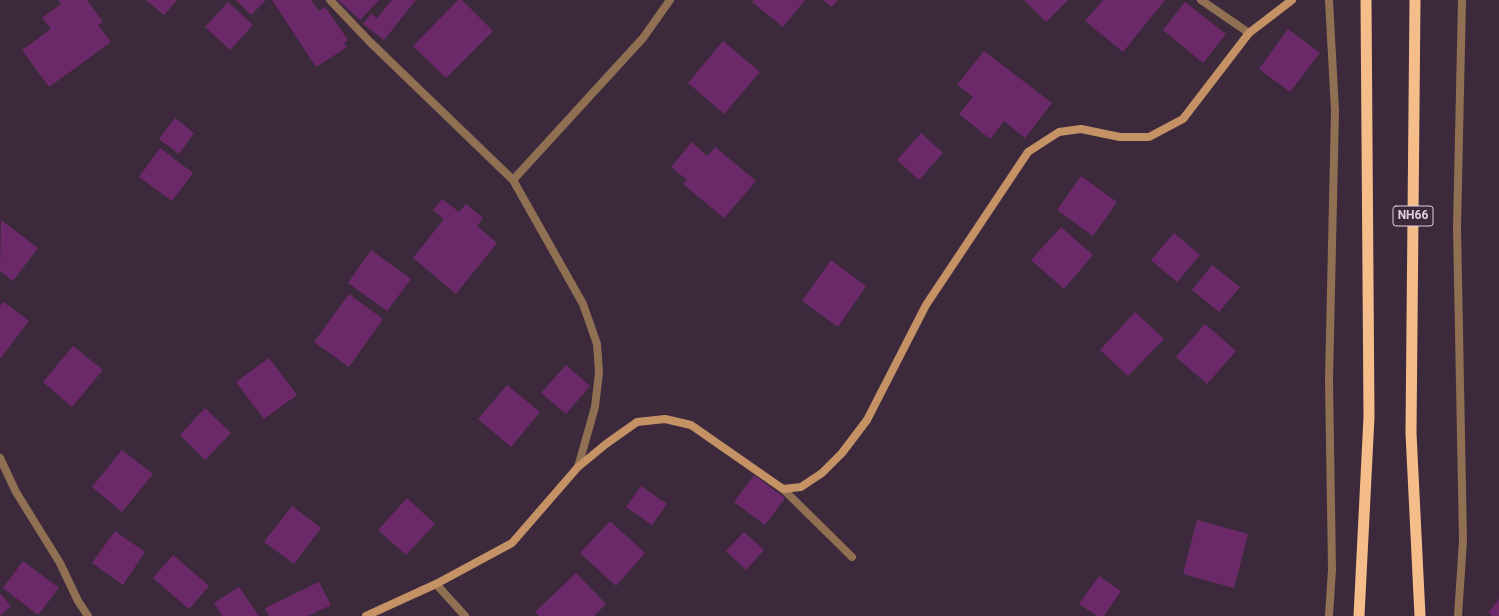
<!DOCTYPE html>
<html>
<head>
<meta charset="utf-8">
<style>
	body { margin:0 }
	canvas { display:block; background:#3c293b }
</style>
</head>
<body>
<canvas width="1499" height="616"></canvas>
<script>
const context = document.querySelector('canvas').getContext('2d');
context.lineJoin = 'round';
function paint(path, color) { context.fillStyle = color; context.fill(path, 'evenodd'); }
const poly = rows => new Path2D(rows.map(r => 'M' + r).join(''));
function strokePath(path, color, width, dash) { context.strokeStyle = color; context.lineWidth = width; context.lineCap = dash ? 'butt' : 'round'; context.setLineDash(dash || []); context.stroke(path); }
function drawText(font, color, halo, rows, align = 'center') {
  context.font = font + ' Roboto,sans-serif'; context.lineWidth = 3; context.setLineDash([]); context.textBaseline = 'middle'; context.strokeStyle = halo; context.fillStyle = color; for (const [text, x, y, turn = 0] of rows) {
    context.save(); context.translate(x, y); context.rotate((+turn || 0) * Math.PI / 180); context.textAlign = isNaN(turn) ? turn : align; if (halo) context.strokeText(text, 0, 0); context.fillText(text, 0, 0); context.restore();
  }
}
const building = poly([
	[58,0,87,0,103,22,98,25,111,42,49,87,22,50,51,29,42,18,61,4],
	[146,0,177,0,164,15],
	[236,0,266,0,251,15],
	[272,0,311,0,319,11,325,7,348,40,344,43,347,47,316,67],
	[338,0,379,0,360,20],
	[392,0,416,0,384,40,363,24,371,14,377,18],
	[458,0,462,0,493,31,446,78,413,46],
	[754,0,805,0,783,27,752,2],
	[823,0,838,0,832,7],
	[1024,0,1068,0,1046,22],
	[1103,0,1165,0,1123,52,1085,21],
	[228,2,253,25,230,50,205,27],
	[1185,2,1226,34,1203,63,1163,30],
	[1288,29,1320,53,1290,92,1259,69],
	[723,41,760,72,724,114,688,83],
	[984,51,1052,103,1025,138,1004,121,990,139,959,114,973,97,957,85],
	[175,118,194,133,179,154,159,139],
	[921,133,943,153,919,180,897,160],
	[692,142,707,156,715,147,756,181,724,218,683,184,687,180,671,167],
	[160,148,193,173,172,201,139,177],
	[1081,176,1117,202,1093,236,1057,210],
	[442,199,459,212,466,204,483,218,477,226,497,243,456,294,413,258,444,219,433,210],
	[1,220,38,248,13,281,0,271],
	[1061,227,1093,255,1064,289,1031,260],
	[1174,233,1200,255,1177,282,1151,260],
	[371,250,411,279,387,311,348,283],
	[831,260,866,286,838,327,802,301],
	[1212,265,1240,287,1219,312,1192,290],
	[349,294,383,319,349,367,314,342],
	[4,302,29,321,0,359,0,306],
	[1135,312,1164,339,1128,376,1100,350],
	[1205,324,1236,351,1207,384,1176,357],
	[73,346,103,370,72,407,43,382],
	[269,358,297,395,264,419,236,382],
	[566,365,590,386,566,414,541,393],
	[507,385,540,412,511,447,478,419],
	[205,408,231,433,205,460,180,435],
	[122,450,153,474,122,512,92,487],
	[754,475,785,498,765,525,734,502],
	[641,486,667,504,652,525,626,507],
	[407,498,435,524,406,555,378,530],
	[292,506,321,528,294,564,264,542],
	[1197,520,1248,534,1234,588,1183,574],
	[610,521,645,553,616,586,580,553],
	[115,531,145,552,123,585,92,563],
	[744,532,764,550,746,570,726,551],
	[173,555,209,586,189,609,153,578],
	[23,561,59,588,38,615,3,588],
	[576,573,606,604,594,616,539,616,535,612],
	[1099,576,1121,591,1104,616,1097,616,1079,604],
	[319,582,331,605,308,616,269,616,265,608],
	[239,587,259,616,222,616,214,603],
	[0,593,11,606,0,616],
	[1499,599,1499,616,1493,616,1488,613]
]);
const minor = poly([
	[330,0,370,42,513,180,583,304,597,344,599,373,595,407,578,467],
	[1201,0,1249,33],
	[513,180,643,38,670,0],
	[0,458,16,492,60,563,78,601,88,616],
	[783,489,852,557],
	[436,584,465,616]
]);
const tertiary = poly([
	[1329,0,1335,111,1329,380,1332,569,1329,616],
	[1458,616,1463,541,1457,227,1462,0]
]);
const secondary = poly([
	[366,616,436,584,512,543,578,467,606,444,637,422,665,419,691,425,783,489,801,487,822,473,842,453,867,420,926,305,1028,152,1059,132,1081,129,1120,137,1149,137,1183,119,1249,33,1292,0]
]);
const trunk = poly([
	[1415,0,1411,433,1420,616],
	[1359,616,1369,417,1366,0]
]);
const shields = [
	[1413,216,40]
];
const shieldNames = [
	["NH66",1413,216]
];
paint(building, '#6b2969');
strokePath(minor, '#8f7053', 8);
strokePath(tertiary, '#8f7053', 8);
strokePath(secondary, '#c49264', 8);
strokePath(trunk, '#f4bd8a', 11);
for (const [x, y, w] of shields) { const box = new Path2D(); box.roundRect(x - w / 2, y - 10, w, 20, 3); context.fillStyle = '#3c293b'; context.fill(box); strokePath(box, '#dfd2dd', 1); }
drawText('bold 12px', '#dfd2dd', null, shieldNames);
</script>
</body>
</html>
